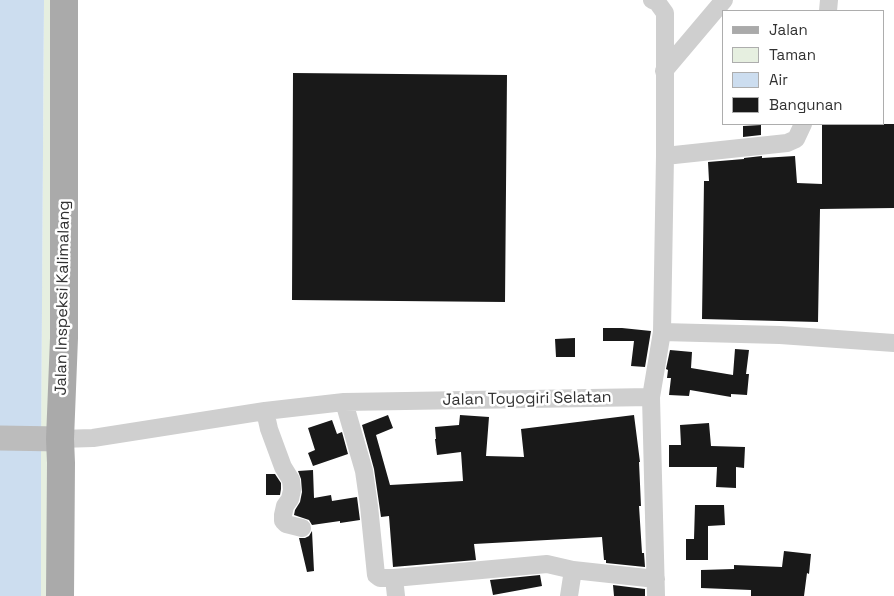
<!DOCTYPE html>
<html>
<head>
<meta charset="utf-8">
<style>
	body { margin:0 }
	#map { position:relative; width:894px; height:596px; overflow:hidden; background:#fff; font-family:"Space Grotesk",sans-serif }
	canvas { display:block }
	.legend { position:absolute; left:722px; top:10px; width:162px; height:115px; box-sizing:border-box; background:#fff; border:1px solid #adadad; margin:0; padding:6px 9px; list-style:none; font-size:15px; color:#323232 }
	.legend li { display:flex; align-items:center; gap:10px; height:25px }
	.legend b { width:25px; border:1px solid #adadad }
</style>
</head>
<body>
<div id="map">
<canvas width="894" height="596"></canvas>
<ul class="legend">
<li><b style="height:6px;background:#aaa"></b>Jalan</li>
<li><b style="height:14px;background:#e6efe0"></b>Taman</li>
<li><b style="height:14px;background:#ccddef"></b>Air</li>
<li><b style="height:14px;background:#191919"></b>Bangunan</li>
</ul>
</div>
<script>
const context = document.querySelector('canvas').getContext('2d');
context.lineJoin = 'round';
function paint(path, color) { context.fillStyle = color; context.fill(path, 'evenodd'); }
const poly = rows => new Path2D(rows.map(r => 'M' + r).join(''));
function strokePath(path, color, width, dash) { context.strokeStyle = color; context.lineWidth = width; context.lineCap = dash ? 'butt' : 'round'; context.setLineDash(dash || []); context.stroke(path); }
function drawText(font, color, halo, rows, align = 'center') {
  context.font = font + ' "Space Grotesk",sans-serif'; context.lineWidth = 5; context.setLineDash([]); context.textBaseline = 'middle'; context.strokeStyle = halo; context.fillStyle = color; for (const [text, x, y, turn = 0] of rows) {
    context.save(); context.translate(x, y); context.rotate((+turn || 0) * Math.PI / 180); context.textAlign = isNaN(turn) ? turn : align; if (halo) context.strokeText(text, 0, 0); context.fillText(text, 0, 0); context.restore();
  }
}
const green = poly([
	[44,0,64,0,51,444,59,596,41,596,41,438]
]);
const water = poly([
	[0,0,44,0,41,457,41,596,0,596]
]);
const building = poly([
	[293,73,507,75,505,302,292,300],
	[822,124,894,124,894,208,820,209,818,322,702,319,704,181,709,181,708,162,744,159,744,158,762,156,762,158,795,156,797,183,822,184],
	[761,125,761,135,743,137,743,126],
	[603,328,622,328,651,331,645,367,631,366,634,341,603,341],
	[575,338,575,357,556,357,555,339],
	[735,349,749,350,746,374,749,374,747,395,731,394,731,397,690,390,689,396,669,395,671,378,667,378,668,370,666,369,670,350,692,352,691,368,733,375],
	[388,415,393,428,376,435,390,485,463,481,461,452,437,455,435,439,436,439,435,427,459,425,460,415,489,417,486,456,524,457,521,429,634,415,640,462,639,462,641,506,639,506,642,553,644,553,645,567,606,563,606,560,604,560,602,537,474,544,476,560,393,567,389,516,381,517,374,469,362,425],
	[332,420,337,434,342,432,348,454,313,466,308,453,315,450,308,428],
	[709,423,711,446,745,447,744,468,736,467,736,488,716,487,717,467,669,467,669,445,681,445,680,425],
	[313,470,314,498,331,495,332,501,357,497,360,520,340,523,340,521,312,525,309,520,294,515,295,510,300,502,302,492,301,479,298,471],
	[266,474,275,474,281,483,281,489,280,495,266,495],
	[695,505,724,505,725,525,708,526,708,560,686,560,686,539,694,539],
	[312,531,314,571,307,572,299,538,305,538,309,536],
	[784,551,811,554,809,574,807,573,804,596,751,596,751,590,701,588,701,570,734,569,734,565,782,567],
	[540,575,542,586,493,595,490,580],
	[613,585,645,589,645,596,614,596]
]);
const street = poly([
	[652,0,657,2,665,13,665,156,662,332,651,397,656,596],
	[828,11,829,0],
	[664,71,724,0],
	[665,156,787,143,796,139,803,124],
	[662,332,780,335,894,343],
	[344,402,364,471,369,506,376,575,380,578,394,578,547,564,573,570],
	[265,411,269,429,283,467,291,480,292,490,290,499,285,506,283,515,283,521,286,524,302,528],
	[60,439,93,438,265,411,344,402,651,397],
	[394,578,396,596],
	[569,596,573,570,656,579]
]);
const secondary = poly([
	[0,438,60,439]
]);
const primary = poly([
	[60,596,61,463,60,439,64,338,64,0]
]);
const streetNames = [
	["Jalan Inspeksi Kalimalang",63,298,-89],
	["Jalan Toyogiri Selatan",527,399,-1]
];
paint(green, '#e6efe0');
paint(water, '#ccddef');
paint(building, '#191919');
strokePath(street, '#cfcfcf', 18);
strokePath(secondary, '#bcbcbc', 25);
strokePath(primary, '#aaa', 28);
drawText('16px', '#323232', '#fff', streetNames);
</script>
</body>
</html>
